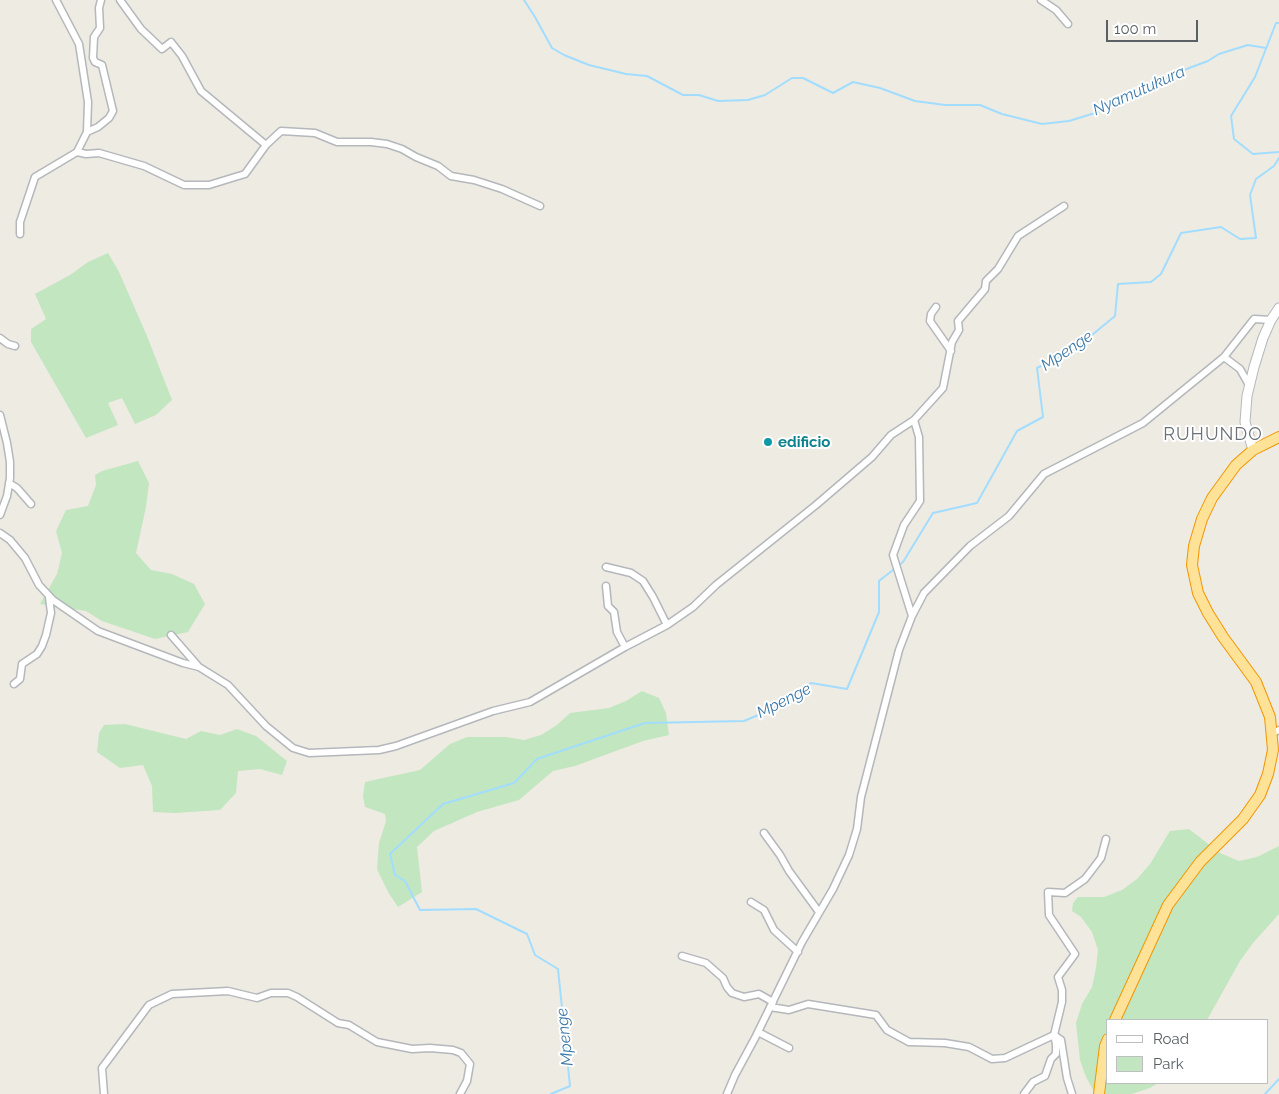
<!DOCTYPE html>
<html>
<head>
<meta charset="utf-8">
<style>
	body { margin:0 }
	#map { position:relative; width:1279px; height:1094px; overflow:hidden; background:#eeebe3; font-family:Raleway,sans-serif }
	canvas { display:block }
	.legend { position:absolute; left:1106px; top:1019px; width:162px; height:65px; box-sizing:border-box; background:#fff; border:1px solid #bdbfc1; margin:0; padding:6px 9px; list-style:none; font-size:15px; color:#5b6064 }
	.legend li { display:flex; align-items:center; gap:10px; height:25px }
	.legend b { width:25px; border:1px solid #bdbfc1 }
	.scale { position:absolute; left:1106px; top:20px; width:92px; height:22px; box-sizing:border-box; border:2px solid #5b6064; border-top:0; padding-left:6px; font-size:15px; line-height:18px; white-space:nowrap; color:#5b6064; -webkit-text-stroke:4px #fff; paint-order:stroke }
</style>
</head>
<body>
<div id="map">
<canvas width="1279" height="1094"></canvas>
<ul class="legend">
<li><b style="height:6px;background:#fff"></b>Road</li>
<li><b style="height:14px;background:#c2e6bf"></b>Park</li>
</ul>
<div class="scale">100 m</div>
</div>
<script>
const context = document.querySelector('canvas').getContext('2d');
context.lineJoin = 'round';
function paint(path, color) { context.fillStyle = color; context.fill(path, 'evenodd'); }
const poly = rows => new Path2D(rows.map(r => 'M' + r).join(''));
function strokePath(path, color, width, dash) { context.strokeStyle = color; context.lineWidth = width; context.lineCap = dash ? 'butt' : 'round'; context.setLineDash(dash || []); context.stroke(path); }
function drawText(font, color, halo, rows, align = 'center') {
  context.font = font + ' Raleway,sans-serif'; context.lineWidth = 4; context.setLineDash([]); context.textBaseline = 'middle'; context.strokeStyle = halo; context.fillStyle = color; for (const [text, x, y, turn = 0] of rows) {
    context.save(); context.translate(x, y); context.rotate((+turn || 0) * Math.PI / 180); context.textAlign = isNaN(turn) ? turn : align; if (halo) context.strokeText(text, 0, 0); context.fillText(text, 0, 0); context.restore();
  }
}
const green = poly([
	[108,253,119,272,147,336,172,400,156,415,135,424,122,398,108,403,118,425,86,438,31,342,31,329,46,319,35,294,70,275,88,262],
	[138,461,149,483,146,507,136,553,151,570,172,574,194,584,205,604,188,632,155,639,102,621,86,611,40,604,57,574,62,553,56,531,66,510,88,506,96,485,95,475,102,471],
	[642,691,659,698,666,713,669,735,643,741,575,766,553,771,519,800,477,812,434,831,417,847,422,892,398,907,388,892,377,869,379,843,386,821,385,814,365,807,363,796,365,782,420,770,450,744,467,737,506,737,524,740,541,735,557,725,570,713,609,708,626,701],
	[125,724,186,739,201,731,220,735,237,729,256,736,287,761,282,775,260,769,238,771,236,793,220,810,175,813,153,812,152,786,143,765,120,768,97,752,99,733,104,725],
	[1189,829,1220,853,1239,861,1257,857,1279,846,1279,914,1253,943,1240,961,1207,1020,1108,1020,1108,1083,1158,1083,1150,1088,1132,1094,1098,1094,1095,1093,1086,1077,1080,1060,1076,1023,1082,1004,1092,987,1096,968,1098,950,1092,932,1081,917,1072,911,1073,903,1078,897,1104,897,1122,890,1137,879,1150,864,1170,831]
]);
const stream = poly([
	[524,0,535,17,552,48,564,55,589,65,626,74,647,76,683,95,699,95,718,101,748,100,765,95,792,78,803,78,833,93,853,82,880,88,915,101,945,105,980,105,1002,114,1042,124,1069,121,1098,112,1181,71,1208,61,1219,54,1248,45,1266,48],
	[1279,23,1276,23,1255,77,1231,116,1234,139,1253,154,1279,152],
	[551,1094,570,1086,558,969,535,955,527,934,476,909,420,910,405,881,395,875,390,854,443,804,514,783,537,759,645,723,744,721,782,705,811,683,847,689,879,612,879,581,903,562,933,513,977,503,1017,431,1043,417,1037,368,1075,349,1115,316,1118,284,1151,282,1161,274,1181,233,1221,227,1240,239,1256,238,1250,195,1256,179,1274,166,1279,158],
	[1265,1094,1279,1079]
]);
const minor = poly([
	[56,0,79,44,88,102,87,132,77,152],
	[120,0,141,29,162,49,171,42,182,56,201,91,266,145],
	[1041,0,1056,10,1068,24],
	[87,132,98,127,109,118,113,111,102,65,95,62,93,58,94,37,100,28,99,8,101,0],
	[20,234,20,222,35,177,77,152,86,154,99,153,144,166,184,185,209,185,245,174,266,145,281,131,315,133,337,142,371,142,387,144,402,149,416,157,438,166,451,176,474,180,502,189,540,206],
	[936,307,931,314,930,321,951,351],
	[0,338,8,344,15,346],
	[1224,357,1240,369,1249,385],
	[0,415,7,443,10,462,10,478,7,496,0,515],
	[9,483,17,488,31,504],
	[0,533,10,540,25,558,39,585,53,600,98,631,183,663,199,667,228,685,266,726,293,748,309,753,379,750,396,746,493,711,530,702,625,647,667,625,693,607,716,585,816,505,872,457,891,435,914,420,943,388,952,342,959,330,958,321,985,289,986,281,998,269,1018,236,1064,206],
	[606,567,631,573,643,581,653,597,667,625],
	[606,586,608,606,614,612,617,632,625,647],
	[912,616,893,555,904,525,920,501,919,437,914,420],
	[171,635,198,666],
	[14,684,20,679,22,664,37,654,42,646,46,635,51,613,49,597],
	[1272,733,1279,730],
	[764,833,780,855,789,871,819,912],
	[751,902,764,910,774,930,798,952],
	[682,956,706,963,723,978,727,987,732,993,744,997,759,994,773,1002],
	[770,1007,789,1010,808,1004,876,1015,887,1030,909,1042,945,1043,969,1047,992,1059,1005,1058,1054,1035,1061,1040,1067,1078,1072,1094],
	[758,1032,789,1048],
	[104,1094,102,1068,149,1005,172,994,228,991,257,998,271,993,288,993,297,997,338,1023,349,1025,377,1042,412,1049,430,1048,453,1050,461,1053,470,1064,467,1081,460,1094],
	[727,1094,735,1075,755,1038,802,942,833,889,849,855,857,829,861,797,899,650,912,616,924,593,970,546,1009,516,1044,474,1143,423,1224,357,1254,319,1271,320],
	[1024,1094,1033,1082,1045,1076,1051,1059,1056,1054,1056,1044,1054,1035,1062,1002,1062,990,1058,977,1075,954,1049,915,1048,892,1065,893,1085,879,1101,858,1106,839]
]);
const secondary = poly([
	[1253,450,1245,422,1247,396,1254,367,1263,338,1271,320,1279,308]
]);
const trunk = poly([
	[1115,1020,1168,905,1200,862,1243,819,1260,795,1268,774,1273,750,1270,717,1256,682,1223,637,1208,613,1198,593,1192,565,1194,546,1202,519,1212,498,1236,465,1253,450,1279,437],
	[1099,1094,1105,1046,1108,1039]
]);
const markers = [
	[768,442,5,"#0f9aa8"]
];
const cultureNames = [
	["edificio",778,442]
];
const waterNames = [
	["Nyamutukura",1139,91,-24],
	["Mpenge",1067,351,-34],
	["Mpenge",784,701,-27],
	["Mpenge",565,1037,-96]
];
const quarterNames = [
	["RUHUNDO",1213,435]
];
paint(green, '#c2e6bf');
strokePath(stream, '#a2ddff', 2);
strokePath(minor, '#b4b7bb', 9);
strokePath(secondary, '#b5b9be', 11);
strokePath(trunk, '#f19600', 12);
strokePath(minor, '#fff', 6);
strokePath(secondary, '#fff', 9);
strokePath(trunk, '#fee298', 10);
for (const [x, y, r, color] of markers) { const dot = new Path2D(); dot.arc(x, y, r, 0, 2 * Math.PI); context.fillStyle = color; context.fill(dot); strokePath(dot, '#fff', 2); }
drawText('bold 15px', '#0d838f', '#fff', cultureNames, 'left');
drawText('italic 16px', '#3c79a9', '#fff', waterNames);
context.letterSpacing = '1px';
drawText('18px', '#6c7276', '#fff', quarterNames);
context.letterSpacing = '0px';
</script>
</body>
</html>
